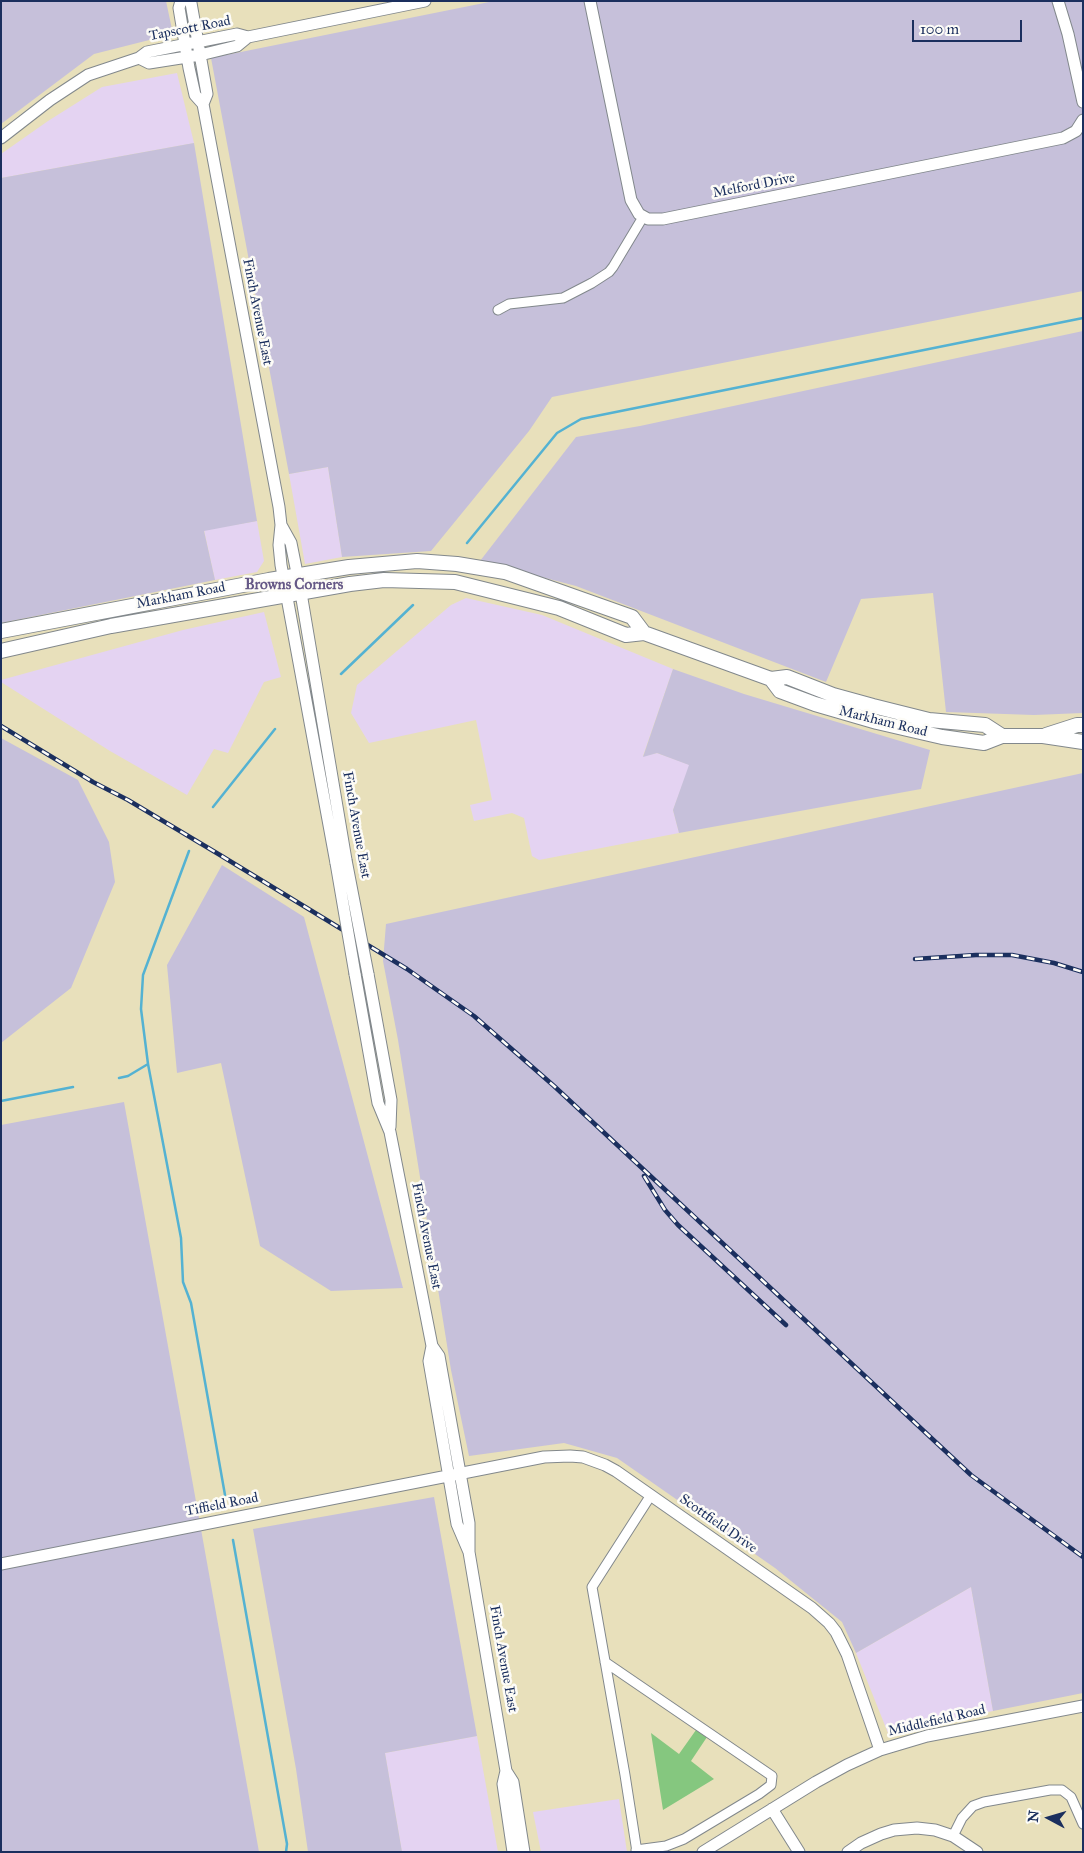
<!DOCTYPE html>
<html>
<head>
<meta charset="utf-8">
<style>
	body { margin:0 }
	#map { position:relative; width:1084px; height:1853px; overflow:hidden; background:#e8e0bb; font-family:"IM FELL Great Primer",serif }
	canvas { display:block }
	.frame { position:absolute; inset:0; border:2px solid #1b2f5e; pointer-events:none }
	.north { position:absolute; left:1024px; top:1793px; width:50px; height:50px; -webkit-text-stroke:4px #fdfcf7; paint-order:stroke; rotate:276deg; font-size:14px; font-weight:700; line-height:20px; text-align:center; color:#1b2f5e }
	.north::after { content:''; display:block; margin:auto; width:18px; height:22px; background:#1b2f5e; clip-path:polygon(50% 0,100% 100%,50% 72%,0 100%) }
	.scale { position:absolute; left:912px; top:20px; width:110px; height:22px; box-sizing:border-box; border:2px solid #1b2f5e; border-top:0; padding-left:6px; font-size:15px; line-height:18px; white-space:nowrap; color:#1b2f5e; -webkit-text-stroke:4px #fdfcf7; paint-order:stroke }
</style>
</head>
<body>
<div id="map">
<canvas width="1084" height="1853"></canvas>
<div class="frame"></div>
<div class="north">N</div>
<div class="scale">100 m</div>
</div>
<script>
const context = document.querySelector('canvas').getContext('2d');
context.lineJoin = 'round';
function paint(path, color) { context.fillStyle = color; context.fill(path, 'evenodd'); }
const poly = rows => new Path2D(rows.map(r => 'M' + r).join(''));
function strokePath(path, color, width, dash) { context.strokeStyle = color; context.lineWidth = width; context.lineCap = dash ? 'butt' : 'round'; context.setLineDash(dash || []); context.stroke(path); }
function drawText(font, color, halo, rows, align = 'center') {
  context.font = font + ' "IM FELL Great Primer",serif'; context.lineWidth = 5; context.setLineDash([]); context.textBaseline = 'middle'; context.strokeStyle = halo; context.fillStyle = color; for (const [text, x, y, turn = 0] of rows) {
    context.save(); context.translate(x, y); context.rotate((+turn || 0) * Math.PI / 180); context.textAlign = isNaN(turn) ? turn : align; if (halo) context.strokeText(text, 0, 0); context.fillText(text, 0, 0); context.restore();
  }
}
const built = poly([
	[177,73,194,143,1,178,1,154,48,121,102,87],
	[328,467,342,557,305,564,289,474],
	[257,521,264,561,257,572,215,580,204,530],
	[466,598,542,615,673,669,643,756,657,753,690,765,673,810,679,833,539,860,532,856,524,818,512,813,474,821,470,805,492,800,476,720,369,743,351,713,357,685,451,605],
	[264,612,281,677,264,682,228,753,214,749,187,795,110,751,1,682,1,680,183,630],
	[971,1587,993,1711,888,1733,856,1653],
	[477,1736,498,1852,402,1852,385,1753],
	[619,1799,627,1852,541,1852,533,1812]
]);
const industrial = poly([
	[1,1,166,1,173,34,94,54,1,124],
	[494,1,1083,1,1083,291,552,397,529,431,431,551,342,557,328,467,289,474,211,58],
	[194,143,257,521,204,531,215,580,1,623,1,178],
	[1083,331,1083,713,1034,715,946,712,933,593,861,599,826,682,576,586,480,561,576,437,640,426],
	[673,669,744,694,930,750,921,789,679,833,673,810,689,765,657,753,643,757],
	[1,738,78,780,109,842,115,882,71,988,1,1043],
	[1083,773,1083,1693,993,1711,971,1587,856,1653,842,1622,775,1568,617,1458,564,1443,469,1456,451,1370,398,1040,383,961,386,924],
	[222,865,304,917,403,1288,331,1291,260,1246,221,1063,177,1073,167,965],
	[124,1102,197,1507,259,1852,1,1852,1,1125],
	[434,1497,477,1736,385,1753,402,1852,308,1852,296,1769,253,1529]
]);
const green = poly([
	[696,1730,707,1737,691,1761,714,1779,663,1810,651,1733,679,1754]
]);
const stream = poly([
	[467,543,557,433,581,419,1083,318],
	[341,674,413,605],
	[213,807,275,729],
	[189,851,143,975,141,1009,148,1064,181,1238,183,1282,191,1303,225,1495],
	[119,1078,128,1076,148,1064],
	[1,1101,73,1087],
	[233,1540,287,1844,286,1852]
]);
const street = poly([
	[498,310,509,304,563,298,592,283,609,272,613,267,643,217],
	[605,1662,772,1776,771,1785,759,1794,684,1839,666,1846,636,1850],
	[953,1836,962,1818,973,1806,984,1802,1050,1790,1062,1790,1071,1797,1083,1824],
	[637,1852,625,1775,592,1587,651,1495]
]);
const secondary = poly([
	[181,1,179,8,189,68,195,95,203,104,279,507,281,525,279,545,281,565,336,863],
	[189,1,191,3,207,94,203,104],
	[590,1,631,200,639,214,648,219,663,219,1063,138,1076,131,1083,120],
	[1058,1,1068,34,1083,102],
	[139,58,149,63,200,55,237,46,248,37],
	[1,138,50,100,88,75,139,58,147,52,237,34,248,37,425,1],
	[281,525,291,543,301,593,346,860],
	[355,974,378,1103,390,1132,432,1346,429,1361,457,1524,469,1552],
	[368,974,391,1100,390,1127],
	[432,1346,439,1356,442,1373,469,1523,469,1552,506,1771,513,1782,524,1852],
	[1,1564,544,1457,570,1456,583,1457,605,1465,616,1471,812,1608,829,1623,836,1632,847,1654,880,1750],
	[506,1771,503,1784,513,1852],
	[772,1809,799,1852],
	[703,1852,816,1782,847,1765,880,1750,927,1736,1083,1706],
	[848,1852,861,1843,881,1834,894,1830,917,1828,935,1830,953,1836,977,1852]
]);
const primary = poly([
	[1,631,269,580,349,567,417,561,457,564,505,572,632,617,644,633],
	[1,651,111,626,350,584,384,580,455,582,559,608,626,635,644,633,771,679,787,677,833,695,873,706,929,720,985,725,1002,736],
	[771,679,780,691,815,704,877,722,942,737,984,743,1002,736,1043,736,1083,742],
	[1046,735,1077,725,1083,725]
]);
const rail = poly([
	[1,726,93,782,128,800,220,855,407,969,474,1016,554,1086,971,1475,1083,1557],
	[915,959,976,955,1012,955,1054,963,1083,972],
	[644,1176,665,1210,678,1225,786,1325]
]);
const secondaryBridge = poly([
	[346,860,368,974],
	[336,863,355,974]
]);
const streetNames = [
	["Tapscott Road",190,29,-11],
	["Melford Drive",754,186,-11],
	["Finch Avenue East",257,312,79],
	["Markham Road",181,596,-11],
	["Markham Road",883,722,14],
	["Finch Avenue East",356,825,80],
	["Finch Avenue East",426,1236,79],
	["Tiffield Road",222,1505,-11],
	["Scottfield Drive",718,1524,35],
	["Finch Avenue East",503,1659,80],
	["Middlefield Road",937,1721,-13]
];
const neighbourhoodNames = [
	["Browns Corners",294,585]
];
paint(built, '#e4d3f2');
paint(industrial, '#c6c0da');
paint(green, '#85c77f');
strokePath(stream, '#54b2d2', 2.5);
strokePath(street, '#82888c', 11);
strokePath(secondary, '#82888c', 13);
strokePath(primary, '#82888c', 16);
strokePath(street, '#fff', 9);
strokePath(secondary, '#fff', 11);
strokePath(primary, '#fff', 14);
strokePath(rail, '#1b2f5e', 4.5);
strokePath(rail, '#fdfcf7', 2.5, [8]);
strokePath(secondaryBridge, '#82888c', 13, []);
strokePath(secondaryBridge, '#fff', 11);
drawText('14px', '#1b2f5e', '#fdfcf7', streetNames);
drawText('bold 15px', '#655886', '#fdfcf7', neighbourhoodNames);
</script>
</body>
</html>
